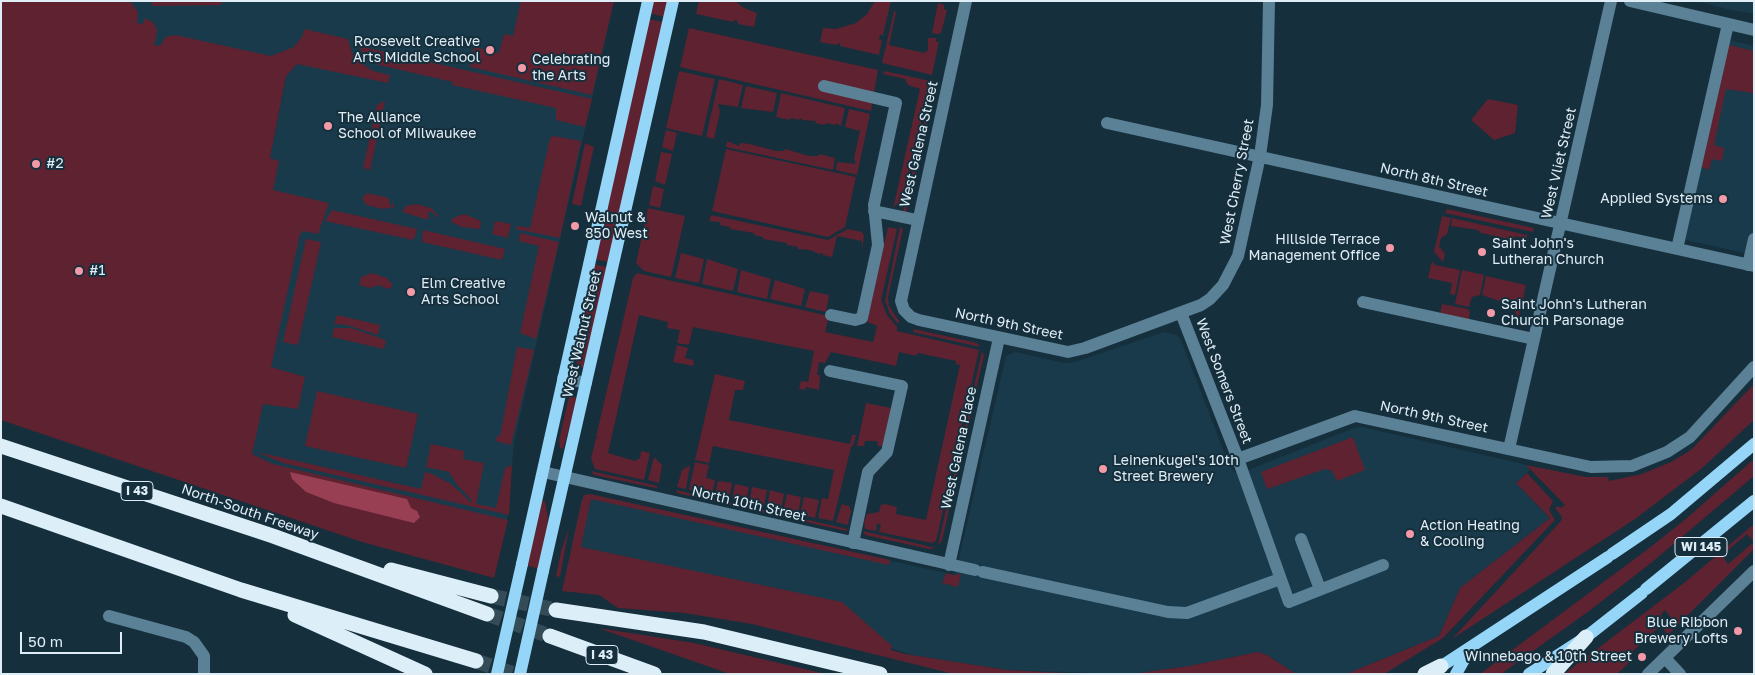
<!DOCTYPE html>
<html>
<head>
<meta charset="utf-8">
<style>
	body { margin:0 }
	#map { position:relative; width:1755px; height:675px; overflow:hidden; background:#162f3c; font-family:"Golos Text",sans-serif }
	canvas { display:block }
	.frame { position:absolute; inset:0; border:2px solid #dfedf6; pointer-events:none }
	.scale { position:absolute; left:20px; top:632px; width:102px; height:22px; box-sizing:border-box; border:2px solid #dfedf6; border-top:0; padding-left:6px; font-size:15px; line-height:18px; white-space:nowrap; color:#dfedf6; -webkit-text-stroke:4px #162f3c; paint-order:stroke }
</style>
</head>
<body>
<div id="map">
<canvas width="1755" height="675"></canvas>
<div class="frame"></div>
<div class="scale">50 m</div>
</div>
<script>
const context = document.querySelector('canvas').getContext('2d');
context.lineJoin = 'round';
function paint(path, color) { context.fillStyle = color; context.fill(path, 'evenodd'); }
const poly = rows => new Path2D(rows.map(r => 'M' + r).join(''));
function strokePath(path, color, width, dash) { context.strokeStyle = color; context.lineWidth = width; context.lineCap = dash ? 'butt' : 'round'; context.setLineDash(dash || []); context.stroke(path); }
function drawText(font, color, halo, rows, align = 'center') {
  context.font = font + ' "Golos Text",sans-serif'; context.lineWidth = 4; context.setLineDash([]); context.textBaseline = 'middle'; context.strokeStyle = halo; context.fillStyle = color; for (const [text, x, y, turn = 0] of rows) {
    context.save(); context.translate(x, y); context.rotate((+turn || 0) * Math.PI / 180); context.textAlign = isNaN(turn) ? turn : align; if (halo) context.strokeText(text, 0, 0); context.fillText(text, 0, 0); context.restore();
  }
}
const built = poly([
	[1,1,614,1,514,442,507,523,251,462,275,191,264,189,286,77,1,8],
	[1696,1,1754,1,1754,14,1731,10],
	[1729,40,1754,46,1754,255,1686,240,1685,233],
	[1164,332,1177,335,1181,340,1229,465,1234,472,1241,473,1354,428,1362,427,1527,465,1530,470,1516,483,1550,518,1460,588,1439,636,1346,674,1296,674,1267,655,1258,652,1189,666,1130,674,1007,670,912,655,572,545,581,504,584,495,590,494,955,575,1006,356,1015,352,1064,363,1072,363]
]);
const green = poly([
	[1,1,130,1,138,12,137,23,143,24,145,18,154,23,157,31,154,45,160,46,166,37,175,35,271,56,294,47,303,35,304,29,348,39,352,53,361,63,373,71,390,75,388,83,297,64,286,76,270,158,279,161,273,190,329,203,318,234,303,231,300,234,271,367,305,377,298,409,263,404,252,454,273,464,508,520,494,578,362,542,1,420],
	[152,1,224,1,220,5,152,6],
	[521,1,614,1,592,95,470,67,474,47,499,53,504,34,513,36],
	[652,1,668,1,664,17,649,13],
	[699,1,735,1,744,8,757,13,754,27,738,24,738,21,734,20,733,22,696,14],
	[875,1,891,1,883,35,880,35,879,39,882,40,879,55,840,46,840,43,836,45,820,42,823,28,836,29,856,23,867,14],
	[938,3,944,5,944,9,947,10,941,33,937,34,932,33],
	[894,11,896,12,889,45,924,53,928,50,928,38,936,38,936,42,939,42,932,75,882,63],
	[648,19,663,22,608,262,594,259],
	[689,28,878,70,871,111,680,67],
	[1729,45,1754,51,1754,97,1753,93,1726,89,1714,145,1724,148,1722,161,1712,159,1709,170,1701,167],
	[359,46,592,99,585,127,556,120,556,108,452,85,453,82,379,65,364,56],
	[679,71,715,79,702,136,666,128],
	[884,71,931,81,901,209,896,204,893,209,920,89,908,85,905,79,883,74],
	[719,79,743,85,738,107,718,104,720,112,714,139,706,137],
	[933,82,936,83,906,212,903,212],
	[746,86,777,93,773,112,741,108],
	[781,93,845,108,841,126,836,123,835,125,826,123,825,125,815,123,816,121,803,120,800,118,799,120,791,118,790,120,776,117],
	[1488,99,1518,105,1515,133,1494,140,1471,120],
	[385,101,370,170,363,168,377,105],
	[849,109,870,114,857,175,836,170,837,162,856,164,854,158,860,131,845,127],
	[666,130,677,133,673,151,662,147],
	[553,136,581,141,560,238,516,229,517,226,530,228,550,138],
	[727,141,739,146,740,143,750,144,776,151,784,151,785,149,809,156,819,156,819,154,835,158,833,170,726,147],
	[585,143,594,147,581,206,572,204],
	[726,149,856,177,845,227,828,237,712,211],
	[661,152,672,154,665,185,655,181],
	[653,186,664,189,660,208,649,205],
	[367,193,385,197,389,199,390,206,394,203,394,207,383,209,366,205,362,198],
	[416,204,431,208,438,215,436,218,435,214,430,211,428,213,429,219,425,219,402,212,406,206],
	[648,208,685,216,671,277,644,271,636,263],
	[1447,209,1534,228,1533,232,1445,213],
	[332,210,417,229,415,237,413,240,325,221],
	[464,214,479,220,481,223,480,229,462,227,451,222,453,218],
	[711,215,828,240,848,229,862,232,864,236,862,249,862,241,837,236,832,257,823,255,823,253,819,254,810,250,798,249,798,247,787,245,787,243,763,239,763,237,754,235,754,233,730,229,730,227,720,225,720,222,709,221],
	[1442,216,1451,218,1447,234,1441,238,1439,246,1445,254,1443,262,1434,252],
	[1452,218,1527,235,1527,239,1515,236,1514,240,1481,233,1478,230,1451,226],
	[495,221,511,224,508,238,492,234],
	[888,227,897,229,881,300,887,315,897,327,897,331,979,350,936,541,932,543,879,532,881,524,877,524,876,531,865,529,864,522,867,514,879,512,881,505,885,504,897,507,896,514,926,520,960,365,956,364,956,361,918,353,916,356,899,352,896,366,831,352,825,363,819,362,817,375,820,375,819,390,806,387,805,390,799,389,801,381,808,382,814,351,693,327,689,345,677,343,680,330,667,328,668,322,639,315,608,453,635,461,640,458,641,451,650,453,644,480,595,469,591,459,596,438,600,439,596,437,633,278,637,273,829,316,825,332,873,342,877,326,867,322],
	[900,227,903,229,888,297,889,306,899,321,898,324,890,314,885,301],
	[423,230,505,249,502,260,422,242],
	[520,233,559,242,536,339,520,333,539,246,519,241],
	[306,239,321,242,298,345,283,342],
	[681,253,704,259,699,283,675,278],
	[707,259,738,269,733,291,702,284],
	[1432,261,1435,265,1460,270,1455,295,1450,294,1452,283,1428,278],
	[592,264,607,267,585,368,576,366,583,305],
	[741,270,771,279,767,299,737,292],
	[1462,270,1484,275,1480,295,1472,297,1469,307,1455,304],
	[372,273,387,278,392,284,392,287,387,289,379,285,370,288,359,285,361,277],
	[1486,276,1526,285,1518,322,1514,306,1482,295],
	[775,280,805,289,801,306,770,299],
	[810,291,829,295,826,312,805,307],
	[1442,304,1468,309,1470,312,1469,318,1471,321,1440,314],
	[337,315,380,325,378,335,347,325,334,324],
	[334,328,351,328,380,338,386,341,384,349,332,337],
	[914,329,977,343,980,347,913,332],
	[677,345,688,348,685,358,693,360,694,366,673,362],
	[517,347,534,350,511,445,496,441,497,436,500,436],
	[982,351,984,355,942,541,938,545],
	[715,374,745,381,743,390,735,390,729,420,850,444,852,435,856,435,853,446,851,447,833,521,818,518,822,498,828,499,834,470,713,446,709,463,695,460],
	[1754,384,1754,420,1701,469,1635,519,1452,639,1561,521,1562,517,1555,508,1558,506,1561,508,1565,505,1526,465,1586,477,1608,477,1609,481,1642,474,1671,462,1691,450],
	[317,391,418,414,406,468,305,446],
	[569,396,578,398,563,449,560,448,559,441],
	[866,403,891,408,883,446,878,446,877,441,865,441,864,446,857,446],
	[1353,437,1365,470,1337,481,1332,471,1325,469,1267,489,1261,472],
	[431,444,464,451,463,459,484,463,476,504,496,508,505,468,512,465,509,515,283,463,257,452,421,489,425,472,432,474,451,484,472,503,472,500,457,485,449,472,426,467],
	[654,457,662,465,659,483,648,480],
	[1754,459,1754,476,1651,563,1589,611,1501,674,1480,674,1648,549,1687,518],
	[695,462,709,465,706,478,715,480,712,495,689,490],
	[690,465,686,489,677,487,682,470],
	[591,471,658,486,656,488,594,475],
	[1527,473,1553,501,1549,510,1555,520,1443,638,1384,674,1346,674,1439,636,1460,588,1550,518,1516,483],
	[718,481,732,483,729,498,715,495],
	[735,484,749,487,746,502,732,499],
	[752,487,767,490,764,506,749,503],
	[676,490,848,529,846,531,677,493],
	[770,490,784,494,781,510,767,507],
	[590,494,890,560,889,565,591,499,581,547,842,602,892,646,891,650,905,654,1007,670,1083,674,954,674,752,624,684,613,618,608,599,595,562,591,581,504,584,495],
	[787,494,801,497,798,514,783,511],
	[804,497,819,500,815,518,800,514],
	[545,501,548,517,547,530,539,569,526,565,540,502],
	[842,504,849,506,851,511,848,525,836,522],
	[1754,524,1754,549,1668,635,1664,630,1672,619,1665,610,1661,614,1663,619,1661,625,1632,652,1632,660,1617,674,1564,674,1684,583],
	[1747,534,1754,542,1728,564,1722,555],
	[569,528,560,577,556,576,561,551],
	[863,531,936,548,929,549,865,535],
	[946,573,953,575,961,574,958,587,942,583],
	[598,628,694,643,826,674,730,674],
	[1258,652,1267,655,1296,674,1131,674,1189,666]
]);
const forest = poly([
	[290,472,407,499,411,508,417,511,420,517,414,523,334,503,306,492,292,479]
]);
const highwayTunnel = poly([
	[491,596,556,610],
	[487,614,550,636],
	[476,661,514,674]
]);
const minor = poly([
	[966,1,901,301,904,310,911,317,919,320,1068,352,1085,348,1201,305,1210,299,1223,285,1238,256,1260,156,1267,105,1269,1],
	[1630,1,1754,30],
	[824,86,896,103,874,205,878,245,862,318,855,320,831,315],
	[1107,123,1754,266],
	[874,211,917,220],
	[1677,249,1728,24],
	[1748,265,1754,239],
	[1363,302,1534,339],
	[1181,313,1238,459,1289,602,1383,565],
	[830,371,902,386,887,452,868,472,853,543],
	[563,378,586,383],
	[1509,449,1611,1],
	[1238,459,1355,416,1591,467,1632,466,1667,452,1690,437,1754,367],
	[543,472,975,570],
	[1301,539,1320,589],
	[949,565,999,338],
	[983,572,1168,612,1187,613,1280,579],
	[109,616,186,637,194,642,204,656,204,674],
	[1665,658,1680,674],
	[1648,674,1754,571]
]);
const major = poly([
	[1612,554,1671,514,1754,444],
	[522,564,648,1],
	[543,571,673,1],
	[1646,589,1754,501],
	[1434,671,1608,557],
	[1456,674,1470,649],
	[1529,674,1586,637,1642,593]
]);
const highway = poly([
	[1,446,273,536,487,614],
	[1,506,241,590,476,661],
	[391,570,491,596],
	[556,610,704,632,880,674],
	[295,615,425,674],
	[550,636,654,674],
	[1425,674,1441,666],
	[1553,674,1586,637]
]);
const majorBridge = poly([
	[497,674,522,564],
	[520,674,543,571]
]);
const markers = [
	[490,50,5,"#f39aa9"],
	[522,68,5,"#f39aa9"],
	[328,126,5,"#f39aa9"],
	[36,164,5,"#f39aa9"],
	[1723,199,5,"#f39aa9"],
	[575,226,5,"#f39aa9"],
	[1390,248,5,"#f39aa9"],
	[1482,252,5,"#f39aa9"],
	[79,271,5,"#f39aa9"],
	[411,292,5,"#f39aa9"],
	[1491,313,5,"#f39aa9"],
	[1103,469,5,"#f39aa9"],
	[1410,534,5,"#f39aa9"],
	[1738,631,5,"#f39aa9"],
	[1642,657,5,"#f39aa9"]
];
const shields = [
	[137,491,32],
	[1701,547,52],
	[602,655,32]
];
const shieldNames = [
	["I 43",137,491],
	["WI 145",1701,547],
	["I 43",602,655]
];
const poiNames = [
	["Roosevelt Creative",480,42,"right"],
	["Arts Middle School",480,58,"right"],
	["Celebrating",532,60],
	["the Arts",532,76],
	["The Alliance",338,118],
	["School of Milwaukee",338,134],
	["#2",46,164],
	["Applied Systems",1713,199,"right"],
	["Walnut &",585,218],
	["850 West",585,234],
	["Hillside Terrace",1380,240,"right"],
	["Management Office",1380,256,"right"],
	["Saint John's",1492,244],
	["Lutheran Church",1492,260],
	["#1",89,271],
	["Elm Creative",421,284],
	["Arts School",421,300],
	["Saint John's Lutheran",1501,305],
	["Church Parsonage",1501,321],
	["Leinenkugel's 10th",1113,461],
	["Street Brewery",1113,477],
	["Action Heating",1420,526],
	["& Cooling",1420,542],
	["Blue Ribbon",1728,623,"right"],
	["Brewery Lofts",1728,639,"right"],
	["Winnebago & 10th Street",1632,657,"right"]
];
const streetNames = [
	["West Galena Street",919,144,-77],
	["West Vliet Street",1559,163,-77],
	["North 8th Street",1434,180,13],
	["West Cherry Street",1237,182,-79],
	["North 9th Street",1009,324,12],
	["West Walnut Street",582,334,-77],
	["West Somers Street",1224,381,69],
	["North 9th Street",1434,417,12],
	["West Galena Place",959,448,-78],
	["North 10th Street",749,504,13],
	["North-South Freeway",250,512,19]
];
paint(built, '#183a4b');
paint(green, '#5e2230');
paint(forest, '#983f53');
strokePath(highwayTunnel, '#344c58', 15, [15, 8]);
strokePath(minor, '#5b8196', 12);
strokePath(major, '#95d5f8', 12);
strokePath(highway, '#dceff9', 15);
strokePath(majorBridge, '#95d5f8', 12);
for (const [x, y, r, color] of markers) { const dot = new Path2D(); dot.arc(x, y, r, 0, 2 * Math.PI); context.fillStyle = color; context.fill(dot); strokePath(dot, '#162f3c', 2); }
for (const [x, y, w] of shields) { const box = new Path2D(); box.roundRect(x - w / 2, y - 9.5, w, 19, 4); context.fillStyle = '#162f3c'; context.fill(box); strokePath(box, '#dfedf6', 1); }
drawText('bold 12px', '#dfedf6', null, shieldNames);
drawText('14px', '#dfedf6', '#162f3c', poiNames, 'left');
drawText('14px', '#dfedf6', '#162f3c', streetNames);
</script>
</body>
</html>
